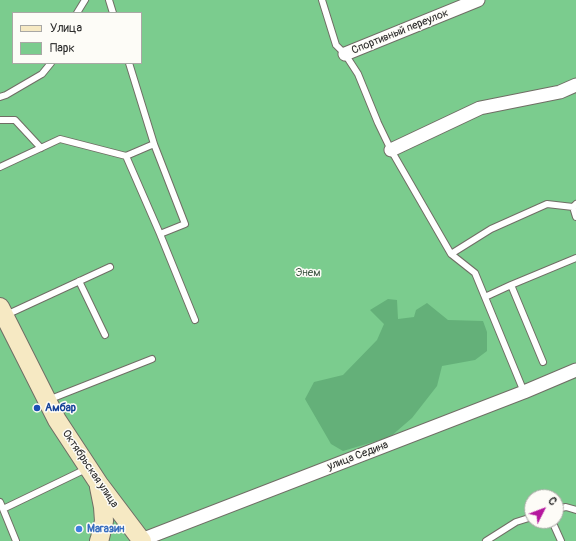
<!DOCTYPE html>
<html>
<head>
<meta charset="utf-8">
<style>
	body { margin:0 }
	#map { position:relative; width:576px; height:541px; overflow:hidden; background:#f0ead1; font-family:Pangolin,sans-serif }
	canvas { display:block }
	.legend { position:absolute; left:12px; top:12px; width:130px; height:52px; box-sizing:border-box; background:#fdfcf7; border:1px solid #a9a8a5; margin:0; padding:5px 7px; list-style:none; font-size:12px; color:#2b2b2b }
	.legend li { display:flex; align-items:center; gap:8px; height:20px }
	.legend b { width:20px; border:1px solid #a9a8a5 }
	.north { position:absolute; left:524px; top:489px; width:40px; height:40px; box-sizing:border-box; background:#fdfcf7; border:1px solid #a9a8a5; border-radius:50%; rotate:48deg; font-size:11px; font-weight:700; line-height:16px; text-align:center; color:#2b2b2b }
	.north::after { content:''; display:block; margin:auto; width:14px; height:18px; background:#b5179e; clip-path:polygon(50% 0,100% 100%,50% 72%,0 100%) }
</style>
</head>
<body>
<div id="map">
<canvas width="576" height="541"></canvas>
<ul class="legend">
<li><b style="height:5px;background:#f6e9c3"></b>Улица</li>
<li><b style="height:11px;background:#7bcc8e"></b>Парк</li>
</ul>
<div class="north">С</div>
</div>
<script>
const context = document.querySelector('canvas').getContext('2d');
context.lineJoin = 'round';
function paint(path, color) { context.fillStyle = color; context.fill(path, 'evenodd'); }
const poly = rows => new Path2D(rows.map(r => 'M' + r).join(''));
function strokePath(path, color, width, dash) { context.strokeStyle = color; context.lineWidth = width; context.lineCap = dash ? 'butt' : 'round'; context.setLineDash(dash || []); context.stroke(path); }
function drawText(font, color, halo, rows, align = 'center') {
  context.font = font + ' Pangolin,sans-serif'; context.lineWidth = 3; context.setLineDash([]); context.textBaseline = 'middle'; context.strokeStyle = halo; context.fillStyle = color; for (const [text, x, y, turn = 0] of rows) {
    context.save(); context.translate(x, y); context.rotate((+turn || 0) * Math.PI / 180); context.textAlign = isNaN(turn) ? turn : align; if (halo) context.strokeText(text, 0, 0); context.fillText(text, 0, 0); context.restore();
  }
}
const green = poly([
	[0,0,576,0,576,541,0,541],
	[13,13,141,13,141,63,13,63],
	[532,497,556,497,556,521,532,521]
]);
const forest = poly([
	[388,299,397,300,398,319,414,317,416,310,427,303,448,320,483,321,487,332,487,351,475,360,442,366,437,386,412,418,390,437,343,451,331,444,305,399,314,382,343,375,377,340,384,324,370,310]
]);
const lane = poly([
	[109,0,113,13],
	[322,0,336,45,345,54,358,74,378,123,391,150,451,254,475,273,524,392],
	[77,13,85,0],
	[0,97,6,95,42,74,51,63],
	[0,120,15,120,41,148],
	[154,144,185,224,160,234],
	[126,156,160,234,195,320],
	[0,167,60,139,126,156,154,144,129,63],
	[573,207,576,217],
	[451,254,491,229,547,204,573,207,576,204],
	[79,281,105,335],
	[511,285,543,362],
	[485,297,511,285,576,258],
	[6,315,110,267],
	[48,400,152,359],
	[0,502,3,509,86,469],
	[3,509,16,541],
	[556,509,566,507,576,510],
	[552,521,561,541],
	[486,541,516,522,532,517]
]);
const street = poly([
	[345,54,478,0],
	[391,150,480,108,560,92,576,85],
	[141,540,524,392,576,370]
]);
const secondary = poly([
	[0,307,57,420,99,484,142,541],
	[99,541,100,538,104,521,103,507,99,487]
]);
const markers = [
	[37,408,4,"#1a4fb4"],
	[79,529,4,"#3f7fe0"]
];
const streetNames = [
	["Спортивный переулок",400,32,-22],
	["улица Седина",358,456,-21],
	["Октябрьская улица",90,469,56]
];
const parkNames = [
	["Энем",308,273]
];
const transitNames = [
	["Амбар",45,408]
];
const shopNames = [
	["Магазин",87,529]
];
paint(green, '#7bcc8e');
paint(forest, '#64b079');
strokePath(lane, '#706e65', 8);
strokePath(street, '#706e65', 15);
strokePath(secondary, '#706e65', 20);
strokePath(lane, '#fff', 6);
strokePath(street, '#fff', 13);
strokePath(secondary, '#f6e9c3', 18);
for (const [x, y, r, color] of markers) { const dot = new Path2D(); dot.arc(x, y, r, 0, 2 * Math.PI); context.fillStyle = color; context.fill(dot); strokePath(dot, '#fdfcf7', 1.5); }
drawText('11px', '#2b2b2b', '#fdfcf7', streetNames);
drawText('11px', '#435b49', '#fdfcf7', parkNames);
drawText('bold 11px', '#164399', '#fdfcf7', transitNames, 'left');
drawText('bold 11px', '#366cbe', '#fdfcf7', shopNames, 'left');
</script>
</body>
</html>
